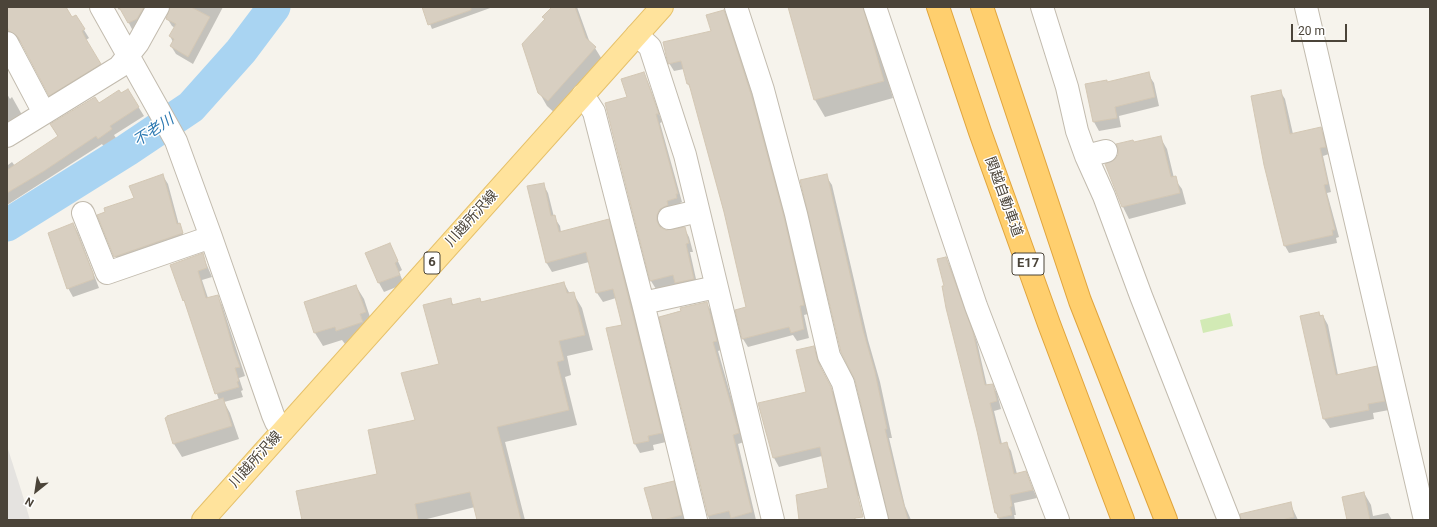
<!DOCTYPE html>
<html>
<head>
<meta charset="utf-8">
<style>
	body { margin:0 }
	#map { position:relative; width:1437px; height:527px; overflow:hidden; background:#f6f3ec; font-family:Roboto,sans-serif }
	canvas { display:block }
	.frame { position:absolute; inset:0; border:8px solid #4b4439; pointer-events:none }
	.north { position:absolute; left:16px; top:471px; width:40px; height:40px; -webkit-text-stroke:3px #fff; paint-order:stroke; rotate:210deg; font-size:11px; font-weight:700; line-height:16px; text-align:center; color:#4b4439 }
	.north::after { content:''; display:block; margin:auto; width:14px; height:18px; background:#4b4439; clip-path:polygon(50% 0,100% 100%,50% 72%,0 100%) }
	.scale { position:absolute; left:1291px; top:24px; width:56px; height:18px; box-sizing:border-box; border:2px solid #4b4439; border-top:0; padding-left:5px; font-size:12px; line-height:14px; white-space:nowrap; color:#4b4439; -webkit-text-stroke:3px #fff; paint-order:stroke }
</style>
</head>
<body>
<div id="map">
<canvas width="1437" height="527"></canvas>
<div class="frame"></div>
<div class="north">N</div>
<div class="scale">20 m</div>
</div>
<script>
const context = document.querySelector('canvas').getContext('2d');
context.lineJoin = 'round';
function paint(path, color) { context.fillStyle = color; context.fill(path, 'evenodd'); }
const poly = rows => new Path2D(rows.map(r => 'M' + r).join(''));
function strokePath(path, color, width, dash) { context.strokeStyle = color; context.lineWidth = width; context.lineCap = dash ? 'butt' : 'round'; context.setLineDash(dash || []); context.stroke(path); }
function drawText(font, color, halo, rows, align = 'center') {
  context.font = font + ' Roboto,"Noto Sans JP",sans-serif'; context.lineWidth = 3; context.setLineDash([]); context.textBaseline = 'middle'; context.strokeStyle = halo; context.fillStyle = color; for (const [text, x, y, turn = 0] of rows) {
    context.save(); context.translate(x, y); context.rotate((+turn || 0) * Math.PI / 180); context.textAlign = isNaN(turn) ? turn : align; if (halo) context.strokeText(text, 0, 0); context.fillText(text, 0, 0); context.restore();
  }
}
const green = poly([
	[1230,313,1233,326,1203,333,1200,320]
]);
const parking = poly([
	[7,446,22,493,30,520,7,520]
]);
const shadow = poly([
	[7,7,66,7,72,19,84,30,89,38,86,40,105,73,55,104,23,45,19,41,13,39,7,41],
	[117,7,154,7,133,31,121,8,119,10],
	[171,7,223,7,193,64,176,54,171,46,173,42,170,36,175,28,172,26,167,18],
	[423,7,493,7,432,29],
	[553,7,577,7,590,43,595,48,603,61,556,114,547,106,539,92,545,20,544,18],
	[789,7,867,7,893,98,825,117,815,100],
	[724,11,728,19,755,103,788,226,808,314,804,315,809,338,797,341,793,335,748,347,743,339,736,311,747,308,724,212,692,92,688,84,684,69,674,71,669,63,712,31],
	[643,73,648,82,662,122,660,123,682,202,680,203,681,207,661,224,661,229,666,231,684,228,689,237,693,252,690,252,698,288,681,291,677,284,656,289,651,281,628,98],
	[1148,74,1154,83,1159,106,1119,116,1121,127,1099,131,1094,122,1086,85,1108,83],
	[128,90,144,116,114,135,116,138,104,147,102,144,7,205,7,163,8,165,12,162,15,166,58,137,51,125],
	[1280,91,1285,99,1293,134,1320,128,1325,136,1329,154,1323,156,1331,192,1327,193,1339,237,1336,238,1337,243,1289,253,1285,246],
	[7,94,10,99,12,97,26,122,7,134],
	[1160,137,1167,149,1174,178,1182,189,1186,204,1129,219,1123,207,1106,165,1115,161,1119,155,1119,148],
	[163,176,168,184,179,225,187,242,120,266,99,215,136,199],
	[826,176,832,185,868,340,880,382,892,438,889,438,905,506,911,520,890,520],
	[543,184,548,193,554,217,560,226,561,232,608,220,613,229,666,442,653,445,654,450,640,453,635,444,607,329,623,325,616,298,603,302,597,293,589,262,552,272,546,262],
	[73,224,78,233,99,288,73,297,68,288],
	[390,244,402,270,399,272,404,284,384,292,379,283],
	[202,254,212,277,202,280,208,298,217,296,222,305,245,376,239,378,243,390,241,391,243,397,224,402,230,413,239,439,182,457,174,444,166,419,219,400,179,285],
	[946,258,950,266,977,342,987,386,992,385,997,393,1001,409,994,411,1002,444,1006,443,1011,451,1017,474,1026,473,1037,498,1014,503,1016,515,1014,515,1015,520,1000,520,996,513,946,287],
	[564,283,570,294,573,293,582,308,593,350,567,356,571,375,565,377,577,425,505,442,525,520,478,520,475,507,423,520,304,520,378,475,416,421,440,365,450,299,454,306,480,299,482,303],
	[356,286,364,299,373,326,370,336,345,344,342,340,323,346,315,333,305,302],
	[706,303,712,312,721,350,718,351,744,442,738,444,756,520,709,520,660,317],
	[1319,313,1321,316,1323,316,1328,325,1338,375,1376,368,1381,377,1389,410,1373,413,1374,419,1330,428,1324,419,1301,317],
	[813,347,818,355,822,372,836,397,860,496,835,502,822,456,779,467,774,458,770,441,766,433,759,404,807,393],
	[673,482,678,491,685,520,654,520],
	[1364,493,1371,505,1373,516,1388,513,1392,520,1348,520],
	[1290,503,1298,520,1263,520]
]);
const river = poly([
	[7,225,127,150,191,107,241,51,274,7]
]);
const building = poly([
	[7,7,66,7,72,17,76,15,85,29,82,31,86,39,101,64,49,96,18,37,9,31,7,27,7,7],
	[119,7,144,7,137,19,128,23,119,7],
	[170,7,191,7,210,17,188,57,170,46,174,39,169,36,176,24,166,19,170,7],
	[422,7,471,7,471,10,428,25,422,7],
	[552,7,575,7,586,38,596,47,548,101,538,93,522,44,545,19,542,17,552,7],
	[788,7,863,7,884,81,814,100,788,7],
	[724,10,751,94,784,217,804,305,800,306,804,329,791,333,789,327,742,339,735,310,746,307,724,212,689,84,687,84,681,61,668,64,663,42,711,31,706,15,724,10],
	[644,72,659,114,656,114,678,194,676,194,677,198,667,201,668,205,660,209,657,215,657,221,660,227,666,230,685,227,689,243,686,244,694,279,675,283,673,275,650,281,605,103,627,97,621,79,644,72],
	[1149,72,1155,97,1115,107,1117,118,1093,122,1085,84,1107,80,1107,82,1149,72],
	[128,89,139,107,110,126,112,129,98,139,96,136,44,171,7,193,7,170,58,136,50,124,95,97,99,103,119,90,121,93,128,89],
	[1281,90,1290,134,1321,127,1326,147,1320,148,1328,184,1324,185,1335,230,1332,230,1333,235,1284,246,1264,165,1251,96,1281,90],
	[1161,136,1171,177,1176,176,1180,193,1122,207,1105,164,1114,160,1118,155,1118,148,1116,144,1133,140,1134,142,1161,136],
	[163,174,177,224,180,223,183,233,114,257,97,215,105,212,104,208,134,198,129,186,163,174],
	[827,174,863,330,875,372,887,429,885,429,896,476,908,520,889,520,855,380,841,352,800,180,827,174],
	[544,183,551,216,555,215,559,232,609,219,662,433,648,436,649,441,634,444,606,328,622,325,613,289,596,293,586,252,546,263,527,186,544,183],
	[73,223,93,273,94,279,67,289,48,233,73,223],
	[390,243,398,261,395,263,400,275,378,283,365,253,390,243],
	[203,253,207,268,198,271,206,298,218,295,234,351,240,367,235,368,239,381,237,382,239,387,215,394,184,300,183,301,170,265,203,253],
	[946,257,973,332,985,385,993,384,997,401,990,403,1000,444,1007,442,1014,474,1026,471,1033,490,1010,495,1012,506,1010,507,1012,515,998,518,997,513,995,513,977,431,946,308,942,286,944,286,937,259,946,257],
	[564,282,567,293,574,292,585,335,559,341,564,360,557,362,569,410,497,427,521,520,477,520,470,492,415,504,418,520,302,520,296,491,377,474,368,430,415,420,401,373,439,364,423,305,451,298,452,305,480,298,481,302,564,282],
	[356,285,366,312,360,314,363,322,336,331,335,327,314,333,304,302,356,285],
	[707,302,717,341,713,342,739,433,733,435,752,512,731,518,729,511,708,516,659,317,681,311,680,308,707,302],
	[1319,312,1320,316,1323,315,1336,375,1377,366,1385,401,1368,404,1369,410,1323,419,1300,316,1319,312],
	[814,346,818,362,831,387,863,517,855,518,855,520,799,520,796,495,828,488,820,447,773,458,758,403,806,392,796,350,814,346],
	[223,398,232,426,173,444,165,418,167,417,167,416,223,398],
	[674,481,682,515,663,520,653,520,644,488,674,481],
	[1364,492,1370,520,1347,520,1342,497,1364,492],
	[1291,502,1294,517,1282,520,1241,520,1240,514,1291,502]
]);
const minor = poly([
	[101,7,176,141,211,237,273,415,276,422,283,430],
	[736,7,763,90,796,214,829,356,843,383,877,520],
	[875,7,976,306,1058,520],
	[1042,7,1067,87,1077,131,1086,156,1104,196,1141,296,1229,520],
	[1306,7,1425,520],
	[637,35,650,47,685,155,773,520],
	[7,43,44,113],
	[583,95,594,112,643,303,696,520],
	[7,136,119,67,138,43,158,7],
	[1086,156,1106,151],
	[83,213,107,273,211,237],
	[669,218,698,211],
	[643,303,716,287]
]);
const major = poly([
	[203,520,662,7]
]);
const highway = poly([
	[938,7,980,132,1049,324,1123,520],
	[982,7,1080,301,1166,520]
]);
const shields = [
	[432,263,16],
	[1028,264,32]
];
const shieldNames = [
	["6",432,263],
	["E17",1028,264]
];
const streetNames = [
	["関越自動車道",1003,197,70],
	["川越所沢線",472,219,-48],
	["川越所沢線",256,460,-48]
];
const waterNames = [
	["不老川",154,131,-33]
];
paint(green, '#d2eab5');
paint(parking, '#e5e3e0');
paint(shadow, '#0003');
strokePath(river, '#a9d4f2', 33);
paint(building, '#d8cfc1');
strokePath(building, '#d3c7b4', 1);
strokePath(minor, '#c2bbae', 24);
strokePath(major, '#e6c16a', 24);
strokePath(highway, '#e0a43c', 24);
strokePath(minor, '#fff', 22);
strokePath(major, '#ffe39c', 22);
strokePath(highway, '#ffcf6e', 22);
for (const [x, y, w] of shields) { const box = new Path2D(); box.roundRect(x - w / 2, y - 11, w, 22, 3); context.fillStyle = '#fff'; context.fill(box); strokePath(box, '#4b4439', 1); }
drawText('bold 13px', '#4b4439', null, shieldNames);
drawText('14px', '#4b4439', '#fff', streetNames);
drawText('italic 15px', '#2e7ab2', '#fff', waterNames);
</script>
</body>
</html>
